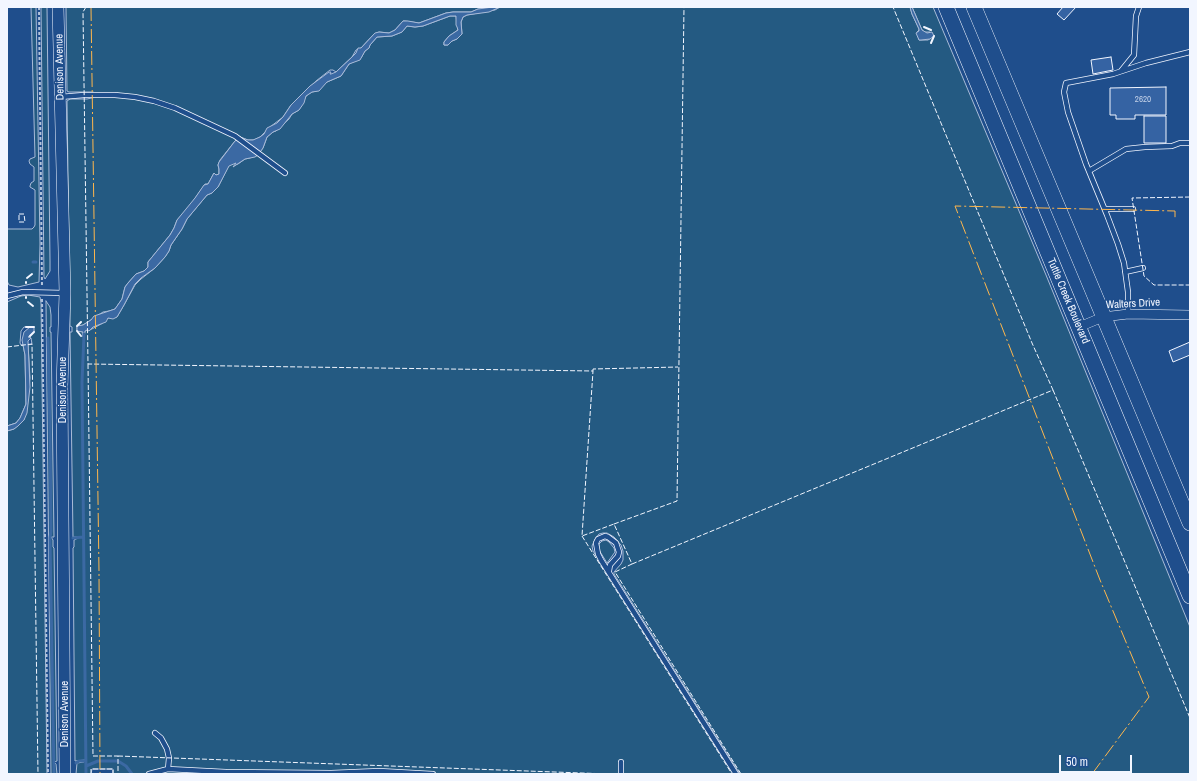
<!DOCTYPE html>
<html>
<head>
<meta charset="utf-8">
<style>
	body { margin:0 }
	#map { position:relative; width:1197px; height:781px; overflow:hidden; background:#1f4e8c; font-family:"Archivo Narrow",sans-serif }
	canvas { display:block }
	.frame { position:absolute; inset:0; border:8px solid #f2f6ff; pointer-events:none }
	.scale { position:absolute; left:1059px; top:755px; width:73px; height:18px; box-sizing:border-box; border:2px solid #f2f6ff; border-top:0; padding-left:5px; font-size:12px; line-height:14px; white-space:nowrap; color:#f2f6ff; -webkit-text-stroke:3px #1f4e8c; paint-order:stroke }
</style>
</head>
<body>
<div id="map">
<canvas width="1197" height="781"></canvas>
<div class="frame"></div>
<div class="scale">50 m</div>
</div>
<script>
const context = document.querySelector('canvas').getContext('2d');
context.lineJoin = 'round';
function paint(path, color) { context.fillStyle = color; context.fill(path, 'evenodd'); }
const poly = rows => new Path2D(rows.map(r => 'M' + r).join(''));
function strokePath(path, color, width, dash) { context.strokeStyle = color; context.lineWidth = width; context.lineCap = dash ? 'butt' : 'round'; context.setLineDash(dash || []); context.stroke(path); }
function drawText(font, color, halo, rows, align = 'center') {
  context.font = font + ' "Archivo Narrow",sans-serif'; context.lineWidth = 3; context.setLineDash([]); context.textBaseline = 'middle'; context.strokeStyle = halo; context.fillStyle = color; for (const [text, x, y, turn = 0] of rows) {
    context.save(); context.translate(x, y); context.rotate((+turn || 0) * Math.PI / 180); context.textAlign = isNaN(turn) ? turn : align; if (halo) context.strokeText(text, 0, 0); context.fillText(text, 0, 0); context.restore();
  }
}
const green = poly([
	[31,7,36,7,40,244,39,282,18,287,9,285,7,281,7,229,32,229,34,227,35,225,35,190,30,187,30,186,31,183,34,181,34,167,30,164,29,161,30,159,35,157,31,7],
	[41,7,47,7,50,261,50,271,45,279,44,277,41,7],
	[66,7,493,7,478,9,471,12,453,12,446,13,419,23,405,21,403,21,395,30,389,33,379,32,373,35,361,48,356,50,352,57,336,72,333,70,330,70,316,81,291,105,283,117,270,127,260,137,254,140,248,140,240,137,235,141,220,160,218,165,219,169,219,174,216,175,214,173,208,184,205,184,189,207,177,220,174,228,170,235,148,262,148,267,144,271,136,274,128,283,125,287,122,299,115,309,109,311,103,312,83,325,77,327,77,331,82,331,83,337,84,338,85,331,87,330,90,330,103,323,108,318,117,317,124,305,135,285,141,279,155,268,165,257,169,251,171,245,182,229,187,219,207,195,212,193,218,187,229,165,235,162,237,163,235,165,238,164,245,159,250,158,259,153,263,148,267,137,273,132,276,131,289,119,292,114,299,110,306,96,312,92,317,91,327,82,341,76,349,64,361,58,365,51,369,48,370,45,377,37,392,36,402,32,407,26,415,27,423,26,450,16,456,16,458,30,449,36,444,42,444,45,448,45,452,41,457,39,462,34,461,22,463,17,467,15,495,10,500,7,910,7,912,14,919,29,919,30,917,32,919,40,928,40,931,38,930,32,925,32,922,30,912,7,933,7,1046,275,1190,627,1190,774,740,774,614,574,614,572,621,564,623,560,623,551,621,545,614,537,607,533,603,533,599,534,595,539,592,546,593,551,733,774,113,774,113,769,92,769,91,774,76,774,77,763,84,762,85,760,75,761,73,548,74,547,74,540,78,538,78,537,73,537,70,332,72,332,72,327,70,326,67,101,70,99,87,99,96,97,95,93,93,92,69,92,67,91,66,7],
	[28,295,40,297,41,303,47,774,7,774,7,431,14,429,24,420,30,378,28,345,32,344,31,338,28,336,34,332,33,327,24,327,21,331,20,343,21,345,23,345,25,355,26,404,20,418,16,423,7,426,7,302,21,296,28,295],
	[46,301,50,307,51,315,51,327,50,327,50,332,51,332,54,537,51,537,53,540,53,547,54,548,57,761,54,762,56,764,57,774,51,774,46,301],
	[606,540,609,542,614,548,615,552,607,563,599,550,599,544,602,541,606,540]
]);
const water = poly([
	[493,7,500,7,489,12,467,15,463,17,461,22,462,34,457,39,452,41,448,45,444,45,444,42,449,36,458,30,457,27,456,25,456,16,450,16,423,26,415,27,407,26,402,32,392,36,377,37,370,45,369,48,365,51,360,60,349,64,341,76,327,82,319,91,312,92,306,96,304,103,299,110,292,114,280,129,273,132,267,137,263,148,258,155,255,157,245,159,233,167,236,163,229,166,218,187,212,193,207,195,187,219,182,229,171,245,169,251,165,257,155,268,141,278,135,284,124,305,117,317,113,319,108,318,106,322,93,327,89,331,87,330,85,331,84,338,83,337,83,332,77,331,77,326,83,325,91,320,94,316,115,309,122,299,125,287,128,283,136,274,144,271,148,267,148,262,170,235,174,228,177,220,195,198,204,185,208,184,214,173,216,175,219,174,219,169,218,165,219,162,235,141,240,137,248,140,253,140,260,137,264,134,267,128,277,123,283,117,291,105,310,86,329,72,331,72,330,74,331,74,336,72,352,57,356,53,358,48,361,48,375,33,379,32,389,33,395,30,403,21,408,21,419,23,446,13,453,12,471,12,478,9,493,7],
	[910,7,912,7,922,30,927,33,932,32,934,36,930,39,921,40,919,40,916,33,919,31,919,29,912,14,910,7],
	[30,327,34,327,34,332,28,337,31,338,28,341,30,387,27,413,24,420,18,426,14,429,7,431,7,426,16,423,20,418,26,404,25,355,22,340,24,332,30,327]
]);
const stream = poly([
	[33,262,36,262],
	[84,334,82,382,86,774],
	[48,338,50,430,51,531,50,538,54,774],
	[73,538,83,537],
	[76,763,79,761,86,761],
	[86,766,98,761,118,761,126,766,132,774]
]);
const building = poly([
	[1063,7,1076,7,1064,20,1057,14,1063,7],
	[1111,57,1113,70,1093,74,1091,60,1111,57],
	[1166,87,1166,115,1135,115,1135,119,1116,119,1116,115,1110,115,1110,88,1166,87],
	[1144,116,1166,116,1166,143,1144,143,1144,116],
	[1190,342,1190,355,1173,362,1169,351,1190,342]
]);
const path = poly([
	[39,7,42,287],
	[42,299,48,774]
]);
const service = poly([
	[1121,71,1134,55,1136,16,1139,7],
	[60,97,84,95,115,95,135,97,154,101,175,108,235,136,285,173],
	[1089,171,1126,149,1145,147,1172,146,1180,143,1190,143],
	[1105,209,1133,209],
	[1125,272,1143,268],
	[7,296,23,292,65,293],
	[1128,314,1128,292,1124,263,1118,244,1107,215,1086,164,1068,112,1064,92,1066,83,1113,74,1146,63,1190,52],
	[609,571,610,565,618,556,619,552,616,543,608,537,605,536,598,539,596,543,598,554,601,560,736,774],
	[155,733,161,738,167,749,169,758,168,769],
	[621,762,621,774],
	[149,774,168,769,226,772,331,773,379,771,433,774]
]);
const minor = poly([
	[1079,327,1103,317,1128,314,1190,315]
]);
const tertiary = poly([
	[58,7,65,293,62,386,65,774]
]);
const trunk = poly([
	[946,7,1190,596],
	[974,7,1190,523]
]);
const fence = poly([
	[86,7,83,12,88,364,593,371,582,536,614,524,632,564,615,572,741,774],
	[1190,197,1132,198,1144,276,1154,285,1190,285],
	[19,214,24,214,25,222,19,222,19,214],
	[7,347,32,344,38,774],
	[88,364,93,756,118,756,118,774],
	[593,371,593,369,678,367],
	[1053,390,1190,718],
	[614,524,677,501,684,7],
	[582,536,732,774],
	[632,564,1053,390,1032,343,893,7],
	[118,756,609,774],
	[91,774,91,769,113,769,113,774]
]);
const wall = poly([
	[924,27,931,30],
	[931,43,934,36],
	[27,278,32,274],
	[26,282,26,283],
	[26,297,26,298],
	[28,302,33,306],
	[77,326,81,322],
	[26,327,34,327],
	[77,331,81,336],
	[30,336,34,332]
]);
const power = poly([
	[91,7,99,571,100,774],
	[1092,774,1149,697,1100,580,955,206,1175,211,1175,219]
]);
const numberNames = [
	["2620",1143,100]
];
const streetNames = [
	["Denison Avenue",60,67,-91],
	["Tuttle Creek Boulevard",1068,301,67],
	["Walters Drive",1133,304,-3],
	["Denison Avenue",63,390,-90],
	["Denison Avenue",65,714,-90]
];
paint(green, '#245a82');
strokePath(green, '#a8bbd7', 1);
paint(water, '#3b69a3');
strokePath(water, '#a8bbd7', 1);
strokePath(stream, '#3b69a3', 3);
paint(building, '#3563a3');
strokePath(building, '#f2f6ff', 1);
strokePath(service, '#f2f6ff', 6);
strokePath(minor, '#f2f6ff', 10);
strokePath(tertiary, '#f2f6ff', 12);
strokePath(trunk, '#f2f6ff', 16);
strokePath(path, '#b3c4dc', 2, [3, 2]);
strokePath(service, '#1f4e8c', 4.5);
strokePath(minor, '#1f4e8c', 9);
strokePath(tertiary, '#1f4e8c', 11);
strokePath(trunk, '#1f4e8c', 15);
strokePath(fence, '#f2f6ff', 1, [5, 2]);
strokePath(wall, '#f2f6ff', 2);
strokePath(power, '#ffb74d', 1, [14, 3, 2, 3]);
drawText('9px', '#c3d1e8', null, numberNames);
drawText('11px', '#f2f6ff', '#1f4e8c', streetNames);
</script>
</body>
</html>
